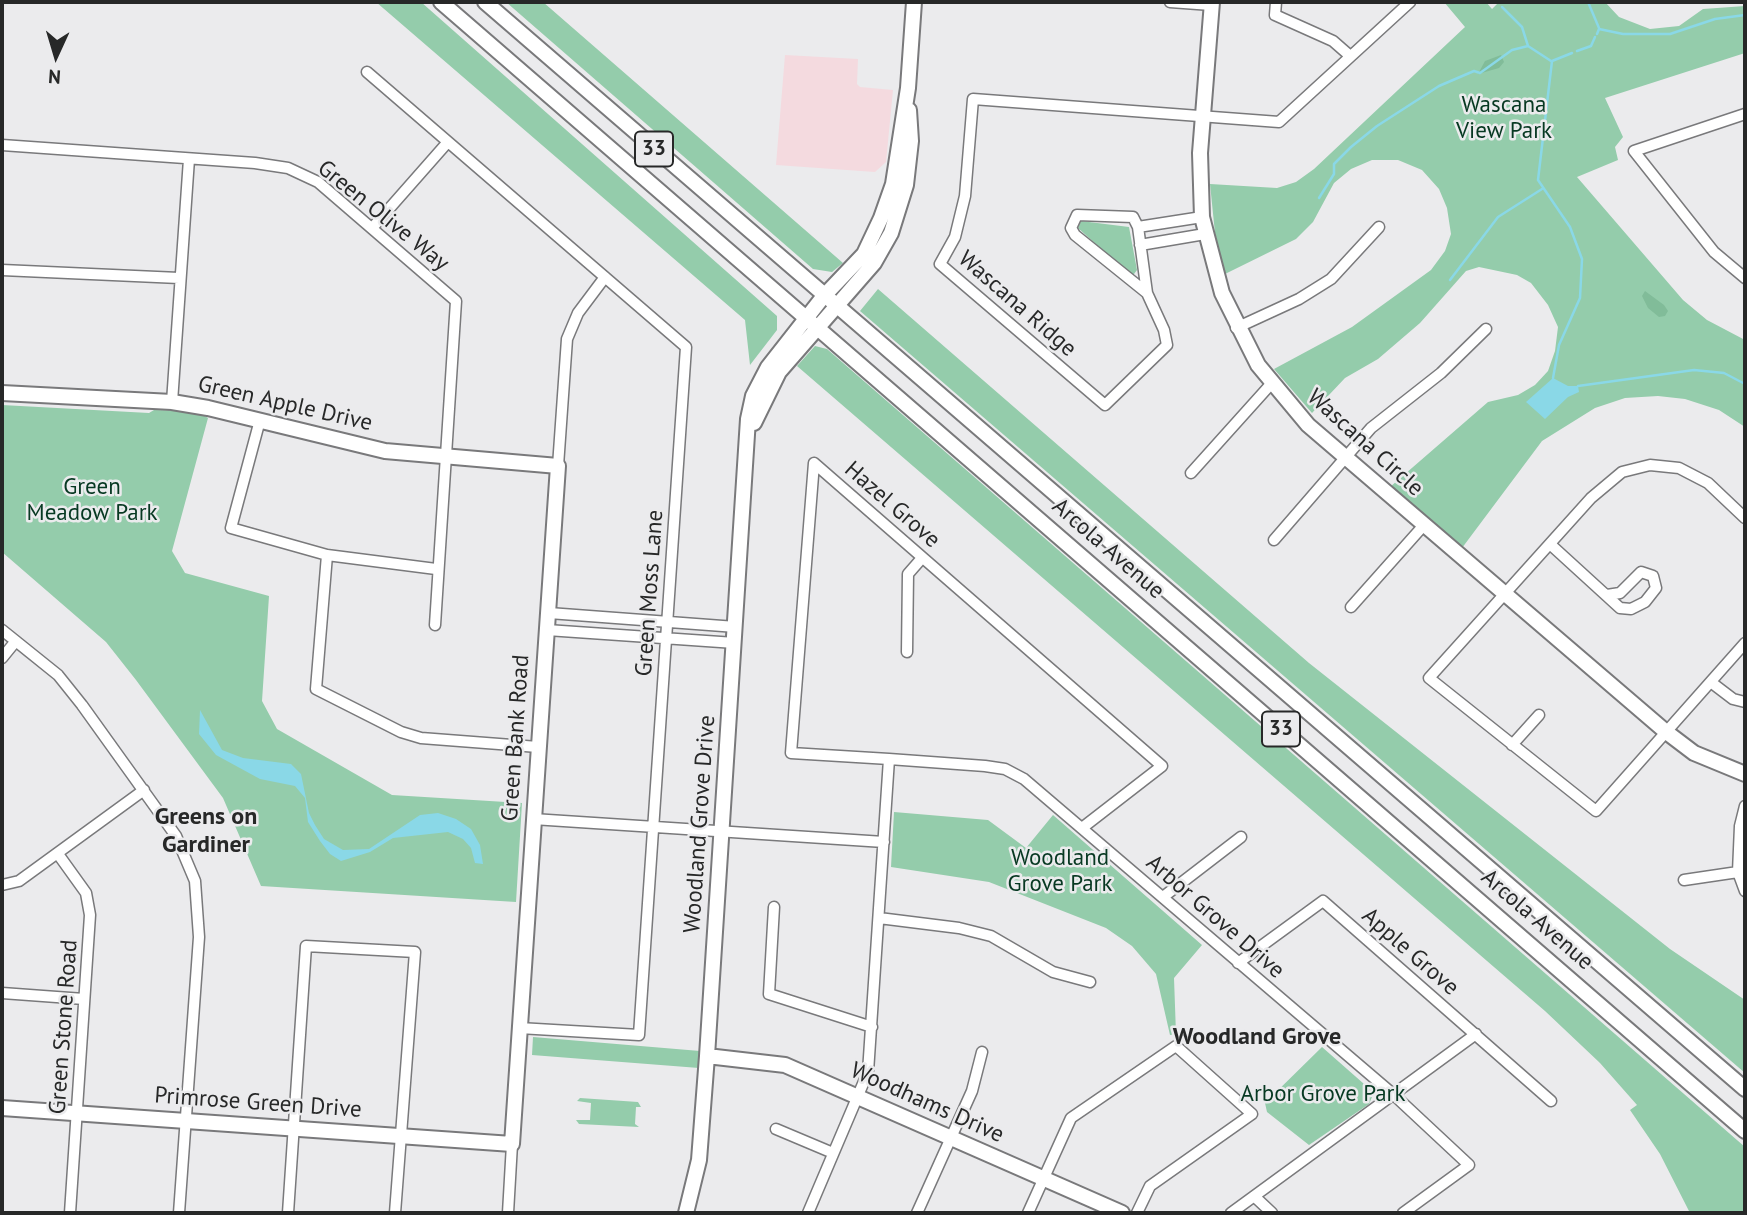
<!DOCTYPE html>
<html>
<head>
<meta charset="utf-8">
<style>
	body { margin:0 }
	#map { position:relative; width:1747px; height:1215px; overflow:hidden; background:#ebebed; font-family:"PT Sans",sans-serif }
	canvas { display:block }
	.frame { position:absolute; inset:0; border:4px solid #272828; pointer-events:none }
	.north { position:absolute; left:21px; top:21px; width:70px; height:70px; -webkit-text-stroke:5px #ebebed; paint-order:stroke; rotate:184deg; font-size:19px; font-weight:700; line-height:28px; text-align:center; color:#272828 }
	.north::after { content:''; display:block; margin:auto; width:24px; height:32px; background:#272828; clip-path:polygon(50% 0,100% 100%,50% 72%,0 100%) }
</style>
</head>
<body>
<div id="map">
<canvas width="1747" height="1215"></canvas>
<div class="frame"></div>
<div class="north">N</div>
</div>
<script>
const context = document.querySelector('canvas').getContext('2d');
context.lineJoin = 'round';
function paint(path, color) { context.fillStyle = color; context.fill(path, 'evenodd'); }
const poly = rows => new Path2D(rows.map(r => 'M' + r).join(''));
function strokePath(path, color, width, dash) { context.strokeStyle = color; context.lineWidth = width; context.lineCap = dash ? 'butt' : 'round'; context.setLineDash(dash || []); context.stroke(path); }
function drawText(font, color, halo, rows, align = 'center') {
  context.font = font + ' "PT Sans",sans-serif'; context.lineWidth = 5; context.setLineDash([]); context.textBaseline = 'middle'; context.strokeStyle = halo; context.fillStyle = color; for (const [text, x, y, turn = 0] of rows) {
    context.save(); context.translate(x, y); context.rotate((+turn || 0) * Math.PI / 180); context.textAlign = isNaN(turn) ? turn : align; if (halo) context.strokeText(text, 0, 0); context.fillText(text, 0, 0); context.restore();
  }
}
const industrial = poly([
	[785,55,858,59,857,84,860,87,893,90,886,162,875,172,776,165]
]);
const green = poly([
	[376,2,421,2,777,316,777,330,750,365,745,320],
	[506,2,543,2,843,263,832,272,813,269],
	[1444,2,1486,2,1492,9,1499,2,1605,2,1619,17,1650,29,1679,26,1703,9,1745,6,1745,53,1605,98,1623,137,1615,147,1618,160,1577,177,1683,300,1707,320,1745,340,1745,427,1719,410,1685,399,1658,396,1625,398,1595,408,1542,441,1462,548,1390,487,1488,402,1518,395,1535,385,1548,371,1555,351,1558,327,1548,305,1531,283,1517,275,1479,267,1466,271,1420,323,1378,359,1345,378,1312,413,1274,369,1352,327,1431,270,1445,251,1451,234,1447,208,1439,189,1422,170,1398,160,1372,160,1351,169,1334,183,1313,222,1296,239,1225,274,1215,233,1210,184,1277,188,1296,182,1314,169,1465,27],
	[1081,221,1129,227,1137,270,1134,274,1129,274,1078,228],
	[878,289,1309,663,1670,949,1745,1000,1745,1073,860,311],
	[815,346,827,349,1745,1147,1745,1213,1690,1213,1660,1154,1630,1110,1637,1105,1600,1063,1545,1011,797,366],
	[2,405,149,413,154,410,196,411,208,418,172,551,185,573,269,596,262,701,277,729,392,795,522,803,516,902,261,886,223,798,136,680,106,642,2,552],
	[894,812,988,820,1026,848,1053,815,1202,945,1174,978,1176,1034,1170,1035,1156,974,1132,946,1106,928,989,882,891,867],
	[533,1037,700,1051,699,1068,532,1055],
	[1322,1047,1372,1091,1372,1097,1369,1104,1309,1145,1267,1112,1265,1103],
	[580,1098,638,1102,641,1107,636,1107,635,1124,639,1127,579,1124,576,1120,590,1120,591,1103,577,1101]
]);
const forest = poly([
	[1501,55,1504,62,1499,68,1478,74,1485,61],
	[1645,291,1664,305,1668,311,1665,316,1659,317,1648,308,1642,296]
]);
const water = poly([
	[1553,378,1568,386,1578,386,1579,392,1568,397,1545,419,1526,402],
	[200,710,222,750,243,758,291,764,301,774,309,813,315,825,324,839,343,850,369,849,420,815,438,813,456,819,471,829,480,845,483,864,475,863,471,848,463,839,448,832,393,838,370,852,341,861,330,854,320,841,308,822,305,798,295,786,260,779,216,755,199,734]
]);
const stream = poly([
	[1588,2,1599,28],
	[1502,7,1522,27,1528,46],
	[1597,34,1599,29,1623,34,1670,34,1715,19,1745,15],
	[1577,51,1591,46,1595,37],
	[1552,61,1538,180,1570,227,1582,259,1580,298,1559,345,1553,378],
	[1552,61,1572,53],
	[1319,198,1334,174,1334,164,1351,147,1377,126,1439,86,1474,71,1480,73,1512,50,1528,46,1551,61],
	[1450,280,1498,217,1542,189],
	[1578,386,1694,370,1724,373,1745,384]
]);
const street = poly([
	[1170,2,1211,5],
	[1276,2,1275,15,1333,41,1349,55],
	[367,72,686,347,639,1035,519,1028],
	[1745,114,1634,151,1714,252,1745,278],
	[2,145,255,163,288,168,318,182,456,301,435,625],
	[373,227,447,143],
	[1138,227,1202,217],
	[1140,245,1205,234],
	[2,270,179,278],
	[1147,293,1075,235,1071,228,1077,215,1133,217,1138,227,1147,293,1164,330,1167,345,1105,405,940,264,955,237,965,196,973,99,1279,122,1410,2],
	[1236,328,1299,299,1331,279,1379,227],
	[172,402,189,159],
	[260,420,231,528,327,555,436,569],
	[558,466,567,339,578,313,605,277],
	[1191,473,1271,384],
	[1745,518,1708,483,1679,468,1650,465,1622,472,1591,498,1429,678,1596,811,1745,643],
	[1274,540,1371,428,1441,373,1486,329],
	[1551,545,1620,608,1631,609,1645,602,1656,588,1653,576,1641,572,1620,593,1607,595],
	[327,555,316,689,401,732,421,738,538,747],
	[1351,607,1424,525],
	[549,613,736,627],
	[2,630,58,675,82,705,176,836,195,881,199,937,179,1213],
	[547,630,735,643],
	[907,652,908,574,922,558],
	[2,658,15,642],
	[1712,683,1733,699,1745,702],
	[1512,745,1539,715],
	[889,759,791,753,814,463,1162,766,1082,828],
	[1745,806,1740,826,1738,872,1745,891],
	[533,819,884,842],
	[58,854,86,893,90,915,70,1213],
	[1684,880,1738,872],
	[2,885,19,881,144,790],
	[1163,897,1241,837],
	[774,907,769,994,872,1027],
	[879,918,959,928,991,936,1053,972,1090,982],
	[1238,963,1323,901,1551,1101],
	[2,993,84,999],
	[776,1129,833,1153],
	[1255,1197,1272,1213],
	[288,1213,306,946,415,952,395,1213],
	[508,1213,512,1144],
	[808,1213,868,1072,889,759,985,766,1005,769,1024,779,1394,1095,1469,1165,1403,1213],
	[917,1213,972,1091,982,1052],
	[1028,1213,1071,1118,1176,1046,1252,1114,1150,1186,1137,1213],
	[1231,1213,1476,1034]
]);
const secondary = poly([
	[1212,2,1200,153,1202,217,1222,293,1258,365,1308,425,1665,731,1694,753,1745,774],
	[2,393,172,402,208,408,385,451,558,466,512,1144,2,1108],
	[754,423,779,372,874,263,891,233,906,185,911,141,909,110],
	[707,1056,785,1065,1122,1213],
	[686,1213,699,1160,707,1056,748,419,753,396,768,367,823,297,864,254,881,218,893,184,908,88,914,2]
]);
const primary = poly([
	[441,2,1745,1131],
	[485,2,1745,1089]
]);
const shields = [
	[654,149,38],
	[1281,729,38]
];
const shieldNames = [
	["33",654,149],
	["33",1281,729]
];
const parkNames = [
	["Wascana",1504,105],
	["View Park",1504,131],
	["Green",92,487],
	["Meadow Park",92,513],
	["Woodland",1060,858],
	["Grove Park",1060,884],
	["Arbor Grove Park",1323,1094]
];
const streetNames = [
	["Green Olive Way",383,216,39],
	["Wascana Ridge",1017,304,41],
	["Green Apple Drive",285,404,13],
	["Wascana Circle",1365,443,42],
	["Hazel Grove",892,505,41],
	["Arcola Avenue",1108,549,41],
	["Green Moss Lane",650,593,-86],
	["Green Bank Road",516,738,-86],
	["Woodland Grove Drive",700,824,-86],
	["Arbor Grove Drive",1215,917,41],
	["Arcola Avenue",1537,920,41],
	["Apple Grove",1410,952,41],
	["Green Stone Road",64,1027,-86],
	["Primrose Green Drive",258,1103,4],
	["Woodhams Drive",927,1103,24]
];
const neighbourhoodNames = [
	["Greens on",206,817],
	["Gardiner",206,845],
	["Woodland Grove",1257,1037]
];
paint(industrial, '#f4dadf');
paint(green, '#94ccab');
paint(forest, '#81bc99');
paint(water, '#8ad8e7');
strokePath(stream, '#8ad8e7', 2.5);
strokePath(street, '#79797b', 13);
strokePath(secondary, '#79797b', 18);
strokePath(primary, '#79797b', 18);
strokePath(street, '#fff', 10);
strokePath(secondary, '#fff', 14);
strokePath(primary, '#fff', 14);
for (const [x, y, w] of shields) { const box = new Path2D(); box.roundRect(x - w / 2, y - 17.5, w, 35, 5); context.fillStyle = '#ebebed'; context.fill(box); strokePath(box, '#272828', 2); }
drawText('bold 21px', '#272828', null, shieldNames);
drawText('23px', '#073922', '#ebebed', parkNames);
drawText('23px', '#272828', '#ebebed', streetNames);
drawText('bold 24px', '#272828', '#ebebed', neighbourhoodNames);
</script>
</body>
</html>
